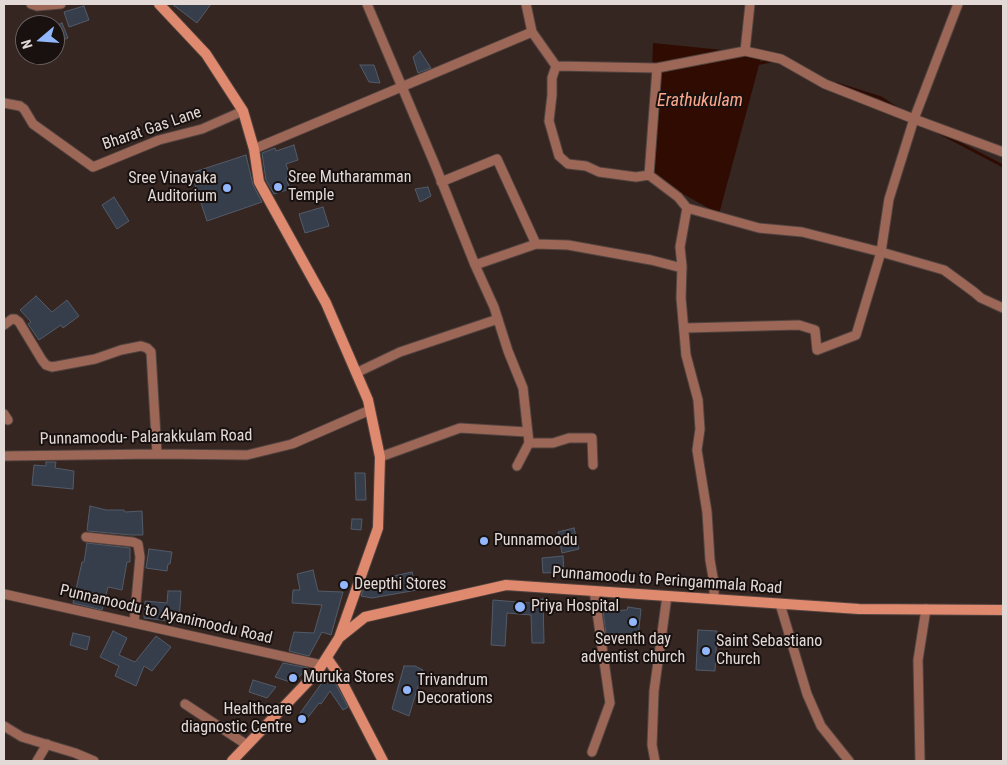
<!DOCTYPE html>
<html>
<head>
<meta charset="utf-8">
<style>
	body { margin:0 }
	#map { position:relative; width:1007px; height:765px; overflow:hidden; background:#352622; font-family:"Roboto Condensed",sans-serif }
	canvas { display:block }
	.frame { position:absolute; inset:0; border:5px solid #e3d9d6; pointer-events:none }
	.north { position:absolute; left:15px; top:15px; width:50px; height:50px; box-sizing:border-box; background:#18110f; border:1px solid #69615f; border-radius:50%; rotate:252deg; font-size:14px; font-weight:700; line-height:20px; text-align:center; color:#e3d9d6 }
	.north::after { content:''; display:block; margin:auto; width:18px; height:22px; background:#93b7fd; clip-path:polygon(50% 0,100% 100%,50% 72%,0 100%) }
</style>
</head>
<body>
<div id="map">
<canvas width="1007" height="765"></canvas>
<div class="frame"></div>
<div class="north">N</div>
</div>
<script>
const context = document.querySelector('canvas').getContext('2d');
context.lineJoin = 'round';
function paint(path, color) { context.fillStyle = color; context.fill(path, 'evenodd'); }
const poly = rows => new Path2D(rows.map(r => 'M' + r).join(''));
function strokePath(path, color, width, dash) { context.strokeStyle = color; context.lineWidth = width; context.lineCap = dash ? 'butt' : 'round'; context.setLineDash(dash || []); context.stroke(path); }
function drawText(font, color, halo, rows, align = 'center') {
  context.font = font + ' "Roboto Condensed",sans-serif'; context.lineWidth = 4; context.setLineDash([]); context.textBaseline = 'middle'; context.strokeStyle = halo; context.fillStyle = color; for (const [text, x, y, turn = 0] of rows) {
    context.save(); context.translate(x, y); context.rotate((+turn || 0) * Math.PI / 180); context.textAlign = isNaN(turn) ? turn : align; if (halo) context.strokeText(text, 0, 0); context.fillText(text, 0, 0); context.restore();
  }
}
const water = poly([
	[653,43,762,54,719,214,649,175]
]);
const stream = poly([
	[756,64,775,60],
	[837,84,881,98,898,109],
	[938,132,1003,166]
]);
const building = poly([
	[172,4,211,4,197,23,172,4],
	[84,6,89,20,69,27,64,12,84,6],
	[62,23,68,38,55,43,55,26,62,23],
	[420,51,431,68,418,73,413,57,420,51],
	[360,65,374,65,380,83,369,82,360,65],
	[294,145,298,160,286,164,290,176,286,178,290,189,274,194,266,180,262,153,275,148,276,151,294,145],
	[246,155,253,185,262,202,207,221,191,173,246,155],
	[428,187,431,196,420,202,415,189,428,187],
	[114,197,129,221,117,229,102,205,114,197],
	[323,207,329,226,305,233,299,214,323,207],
	[36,296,52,312,67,300,79,316,63,328,61,325,39,340,28,324,31,322,20,310,36,296],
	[46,462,56,462,55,468,74,471,73,489,32,485,34,465,46,466,46,462],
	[355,473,365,473,366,500,356,500,355,473],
	[90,506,106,510,124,510,125,512,142,511,143,535,131,535,88,531,87,530,90,506],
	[352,519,362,519,361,530,351,529,352,519],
	[574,528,579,549,562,553,558,532,574,528],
	[87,543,130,548,130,562,127,562,122,590,108,587,102,610,73,603,82,562,84,562,87,543],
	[149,549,172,552,170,564,168,564,167,571,146,568,149,549],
	[563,556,564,572,543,573,542,558,563,556],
	[313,570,318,591,343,592,331,635,322,632,309,656,289,651,294,632,314,633,322,605,292,603,293,590,300,590,297,574,313,570],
	[412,572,417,590,372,598,361,596,365,585,375,587,396,583,394,576,412,572],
	[168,591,181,591,179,622,144,618,145,601,167,603,168,591],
	[543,599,544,643,532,643,531,615,507,613,505,646,491,645,493,600,531,603,531,600,543,599],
	[628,607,641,609,638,637,617,634,617,640,607,641,603,611,627,610,628,607],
	[698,630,717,631,715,671,696,670,698,630],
	[113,631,127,638,119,655,135,662,156,636,171,647,152,671,144,666,136,686,115,676,119,666,100,657,113,631],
	[73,633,90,637,87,650,70,645,73,633],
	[283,663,308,668,293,683,275,677,283,663],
	[404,666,415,666,423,670,409,716,392,709,404,666],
	[332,677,348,707,343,710,330,691,321,704,319,703,303,724,296,719,321,684,332,677],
	[253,680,276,687,267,698,249,692,253,680]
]);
const street = poly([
	[31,4,37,6,61,4],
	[367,4,435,165,475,265,536,244,568,245,651,260,682,268],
	[526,4,532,32,556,66,657,68,745,51],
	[750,4,745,51,781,59,825,84,914,119,1003,152],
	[556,66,552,78,552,95,549,121,559,156,568,164,586,166,599,172,636,177,649,175,678,197,687,208,680,247,682,266,681,298,686,355,698,400,700,429,697,450,707,512,710,560,714,583,714,599],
	[4,103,20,106,24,109,33,124,93,167,159,140,202,129,243,111],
	[254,149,532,32],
	[649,175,657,68],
	[441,182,497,159,536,244],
	[687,208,759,228,802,232,881,252,944,270,974,292,981,298,1003,308],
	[475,265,494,307,508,351,523,388,529,443,553,443,569,438,592,438,593,465],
	[4,325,12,319,15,319,19,322,42,360,46,365,52,367,95,359,121,350,141,346,147,348,151,352,157,454],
	[685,328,799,325,815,330,817,350,856,335,881,252,889,199,914,119,958,4],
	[356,373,400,352,498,319],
	[4,414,8,420],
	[4,456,157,454,247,455,292,444,370,410],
	[380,457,460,428,527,432],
	[517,466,529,443],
	[86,537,133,542,138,544,140,557,134,623],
	[4,594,322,665],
	[780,604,807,694,821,726,849,761],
	[185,704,247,745],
	[4,726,22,737,75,753,94,761],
	[592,752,610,703,594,591],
	[37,761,47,744],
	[655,761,652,745,654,691,667,596],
	[920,761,918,660,926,609]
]);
const secondary = poly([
	[159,4,206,54,243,111,254,149,259,182,326,303,368,400,380,457,378,528,339,638,318,671,232,761],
	[340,637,365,617,506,585,859,609,1003,610],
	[327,658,338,674,383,761]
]);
const markers = [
	[278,187,5,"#93b7fd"],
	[227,188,5,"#93b7fd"],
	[484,541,5,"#93b7fd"],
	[344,585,5,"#93b7fd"],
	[520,607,6,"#93b7fd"],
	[633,622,5,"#93b7fd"],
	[706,651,5,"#93b7fd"],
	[293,678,5,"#93b7fd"],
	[407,690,5,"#93b7fd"],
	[302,719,5,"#93b7fd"]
];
const streetNames = [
	["Bharat Gas Lane",152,129,-19],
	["Punnamoodu- Palarakkulam Road",146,438,-1],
	["Punnamoodu to Peringammala Road",667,581,4],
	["Punnamoodu to Ayanimoodu Road",166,615,13]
];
const poiNames = [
	["Sree Mutharamman",288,178],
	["Temple",288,196],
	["Sree Vinayaka",217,179,"right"],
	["Auditorium",217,197,"right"],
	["Punnamoodu",494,541],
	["Deepthi Stores",354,585],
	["Priya Hospital",531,607],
	["Seventh day",633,640,"center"],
	["adventist church",633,658,"center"],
	["Saint Sebastiano",716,642],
	["Church",716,660],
	["Muruka Stores",303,678],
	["Trivandrum",417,681],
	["Decorations",417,699],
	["Healthcare",292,710,"right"],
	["diagnostic Centre",292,728,"right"]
];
const waterNames = [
	["Erathukulam",700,101]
];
paint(water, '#2f0b02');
strokePath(stream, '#2f0b02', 3);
paint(building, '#373e4b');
strokePath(building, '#535b69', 1);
strokePath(street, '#51433f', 11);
strokePath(secondary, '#51433f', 12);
strokePath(street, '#9d6757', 9);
strokePath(secondary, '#df896e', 10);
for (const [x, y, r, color] of markers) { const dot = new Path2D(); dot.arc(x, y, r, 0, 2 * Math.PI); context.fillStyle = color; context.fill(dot); strokePath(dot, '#18110f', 2); }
drawText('16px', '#e3d9d6', '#18110f', streetNames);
drawText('16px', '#e3d9d6', '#18110f', poiNames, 'left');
drawText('italic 18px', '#fca68c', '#18110f', waterNames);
</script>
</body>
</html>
